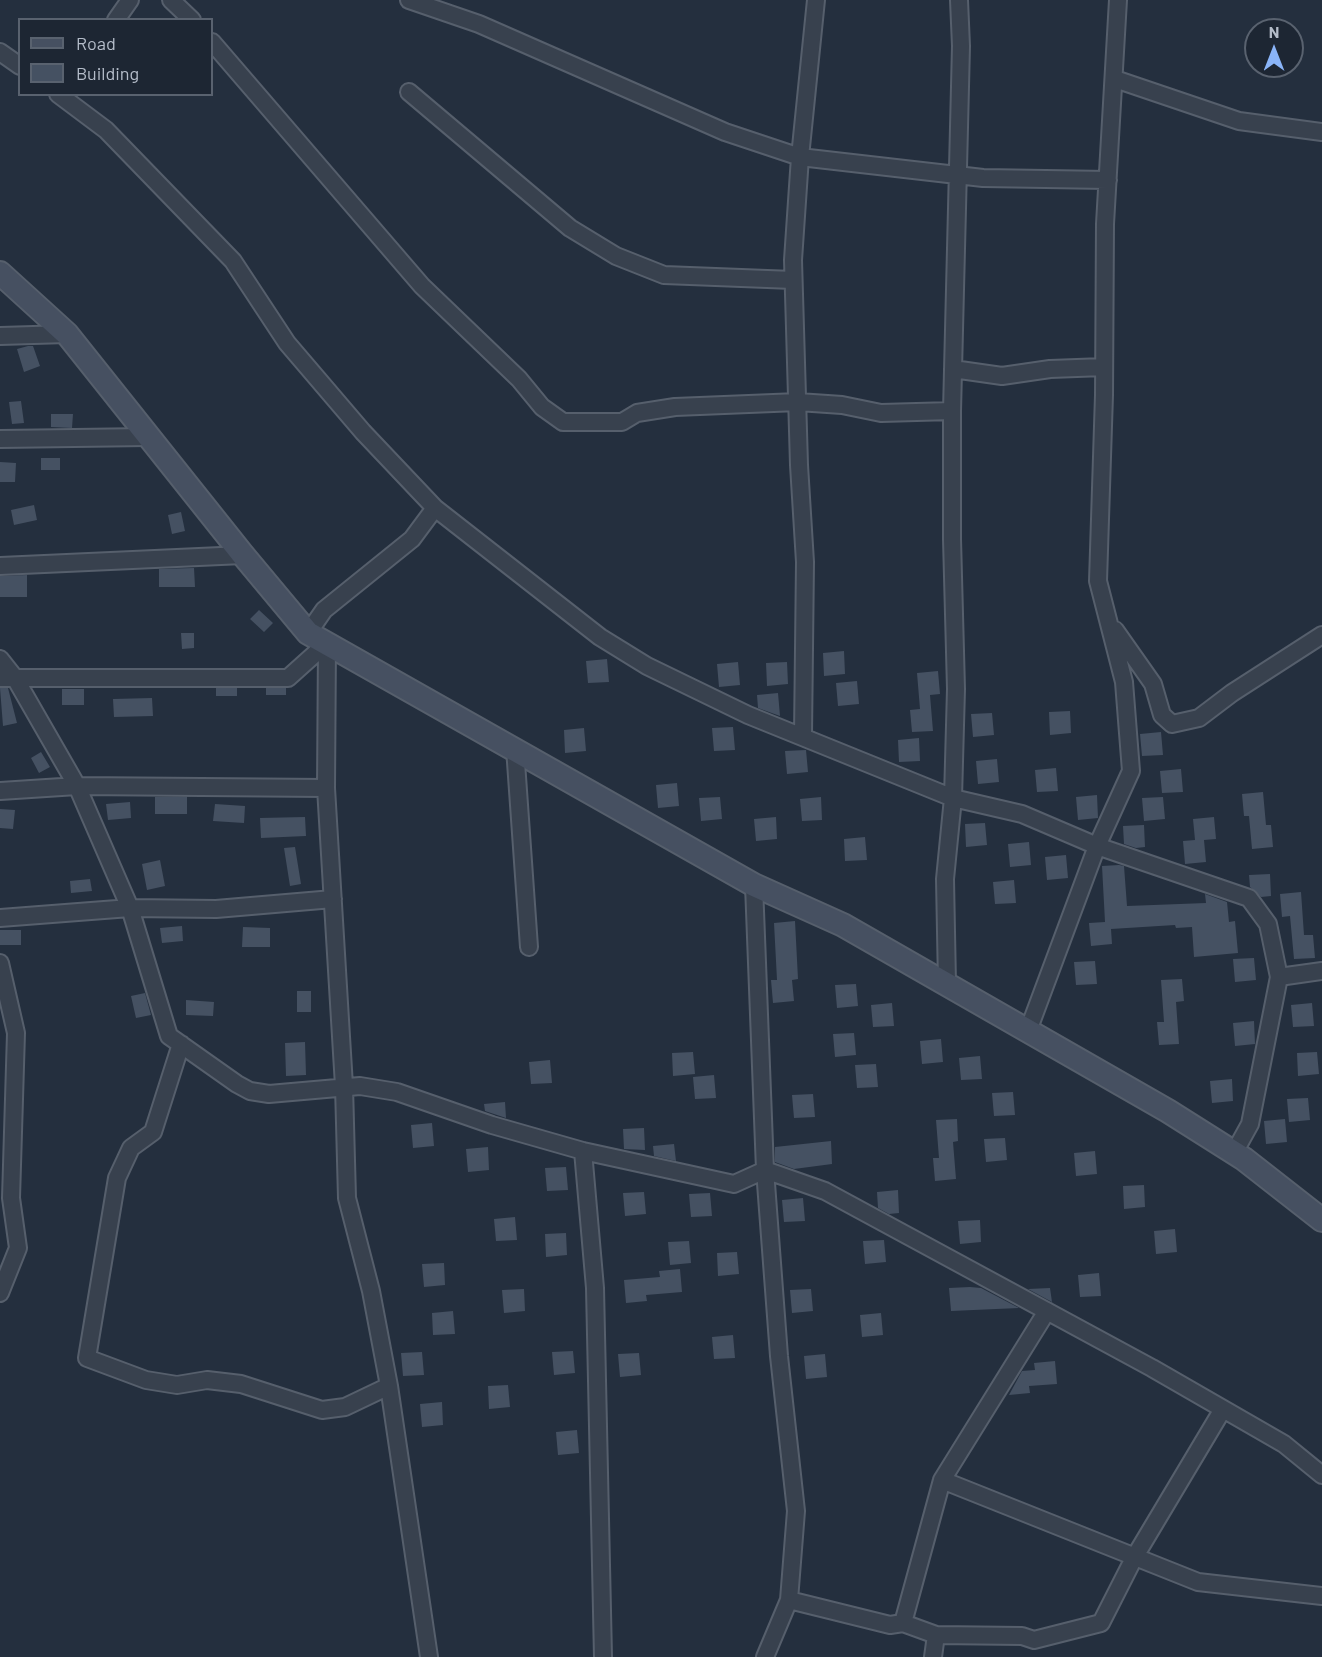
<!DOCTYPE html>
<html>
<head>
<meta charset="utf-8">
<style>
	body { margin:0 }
	#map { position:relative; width:1322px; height:1657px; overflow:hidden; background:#242f3e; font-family:Barlow,sans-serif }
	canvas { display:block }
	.legend { position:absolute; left:18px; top:18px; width:195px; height:78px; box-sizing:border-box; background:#1d2633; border:2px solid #59626f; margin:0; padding:8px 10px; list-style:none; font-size:18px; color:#b4bcc9 }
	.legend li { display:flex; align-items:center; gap:12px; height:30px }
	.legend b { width:30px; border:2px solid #59626f }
	.north { position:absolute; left:1244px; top:18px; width:60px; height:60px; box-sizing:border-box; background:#1d2633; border:2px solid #59626f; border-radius:50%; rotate:0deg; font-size:16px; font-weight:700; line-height:24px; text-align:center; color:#b4bcc9 }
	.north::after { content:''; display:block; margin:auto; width:21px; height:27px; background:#8ab4f8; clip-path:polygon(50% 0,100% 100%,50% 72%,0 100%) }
</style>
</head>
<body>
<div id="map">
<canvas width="1322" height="1657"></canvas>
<ul class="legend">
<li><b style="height:8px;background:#465061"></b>Road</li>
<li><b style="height:16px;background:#455162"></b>Building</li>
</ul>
<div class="north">N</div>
</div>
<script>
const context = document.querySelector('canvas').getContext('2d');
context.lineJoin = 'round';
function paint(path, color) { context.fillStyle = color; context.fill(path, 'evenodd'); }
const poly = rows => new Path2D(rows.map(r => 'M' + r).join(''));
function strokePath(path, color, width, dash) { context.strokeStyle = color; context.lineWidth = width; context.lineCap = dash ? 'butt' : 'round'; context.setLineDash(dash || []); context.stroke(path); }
const building = poly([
	[28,346,33,346,40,366,24,372,17,349],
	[21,401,24,423,12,424,9,402],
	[51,414,73,414,72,428,51,427],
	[41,458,60,458,60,470,41,470],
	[0,462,16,463,15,482,0,482],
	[34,505,37,520,14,525,11,510],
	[181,512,185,531,172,534,168,515],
	[194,568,195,587,159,587,159,569],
	[27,575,27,597,0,597,0,576],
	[259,610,273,623,264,632,250,619],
	[181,633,194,633,194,648,182,649],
	[844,651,845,674,824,676,823,653],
	[607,659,609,682,588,683,586,661],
	[738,662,740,685,719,687,717,664],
	[787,662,788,684,767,686,766,663],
	[938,671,940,694,930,695,933,731,912,732,910,710,920,709,917,673],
	[857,681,859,704,838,706,836,683],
	[0,688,8,688,17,723,3,726],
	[216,688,237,688,237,696,216,696],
	[266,688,286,688,286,695,266,695],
	[62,689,84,689,84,705,62,705],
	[778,693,780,716,758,708,757,695],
	[152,698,153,716,114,717,113,699],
	[1070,711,1071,733,1050,735,1049,712],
	[992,713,994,735,973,737,971,714],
	[733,727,735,750,714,751,712,728],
	[584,728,586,751,565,753,564,730],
	[1161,732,1163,755,1142,756,1140,734],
	[919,738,920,761,899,762,898,740],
	[806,750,808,772,787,774,785,751],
	[41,752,50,767,39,773,31,758],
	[997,759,999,782,978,784,976,761],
	[1056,768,1058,791,1037,792,1035,770],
	[1181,769,1183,792,1162,793,1160,771],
	[677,783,679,806,658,808,656,785],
	[1263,792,1266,825,1271,825,1273,847,1252,849,1249,816,1244,816,1242,794],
	[1097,795,1098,818,1078,820,1076,797],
	[155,797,187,797,187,814,155,814],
	[720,797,722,819,701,821,699,798],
	[821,797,822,820,802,821,800,799],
	[1163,797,1165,819,1144,821,1142,798],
	[130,802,131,818,108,820,106,804],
	[215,804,245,806,244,823,213,821],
	[0,809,15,810,13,829,0,828],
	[305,817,306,836,261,838,260,818],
	[776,817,777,839,756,841,754,819],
	[1214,817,1216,839,1204,840,1206,862,1185,864,1183,841,1195,840,1193,819],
	[985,823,987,845,966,847,965,824],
	[1144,825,1145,847,1136,848,1124,844,1123,826],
	[865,837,867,860,845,861,844,839],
	[1029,842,1031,865,1010,867,1008,844],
	[295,847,301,884,290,886,284,848],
	[1066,855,1068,878,1047,880,1045,857],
	[160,860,165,886,147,890,142,864],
	[1119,865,1124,866,1127,906,1206,903,1205,894,1227,902,1229,922,1235,921,1238,953,1194,957,1192,927,1176,928,1175,925,1111,929,1112,944,1091,946,1089,923,1105,922,1102,866],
	[1270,874,1271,896,1261,897,1250,887,1249,875],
	[90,879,92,891,71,893,70,881],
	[1014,880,1016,903,995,904,993,882],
	[1301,892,1304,935,1313,935,1315,958,1294,959,1290,916,1282,917,1280,894],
	[795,921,798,979,792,980,794,1001,773,1003,771,980,777,980,774,923],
	[182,926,183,941,162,943,160,928],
	[243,927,270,928,270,947,242,947],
	[0,930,21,930,21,945,0,945],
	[1254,958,1256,980,1235,982,1233,959],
	[1095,961,1097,984,1076,985,1074,962],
	[1182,979,1184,1001,1176,1002,1179,1044,1159,1045,1157,1022,1164,1022,1161,980],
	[856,984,858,1006,837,1008,835,985],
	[297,991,311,991,311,1012,297,1012],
	[145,993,151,1015,136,1018,131,996],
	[186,1000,214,1002,213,1016,186,1015],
	[892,1003,894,1026,873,1027,871,1005],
	[1312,1003,1314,1026,1293,1027,1291,1005],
	[1254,1021,1255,1044,1235,1046,1233,1023],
	[854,1033,856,1055,835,1057,833,1034],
	[941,1039,943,1062,922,1064,920,1041],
	[305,1042,306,1075,286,1076,285,1043],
	[693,1052,695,1074,673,1076,672,1053],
	[1317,1052,1319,1074,1298,1076,1297,1053],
	[980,1056,982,1079,961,1080,959,1058],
	[550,1060,552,1083,531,1084,529,1062],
	[876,1064,878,1087,857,1088,855,1065],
	[714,1075,716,1098,695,1099,693,1077],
	[1232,1079,1233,1101,1212,1103,1210,1081],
	[1013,1092,1015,1115,994,1116,992,1093],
	[813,1094,815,1117,794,1118,792,1095],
	[1308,1098,1310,1120,1289,1122,1287,1099],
	[505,1102,506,1118,485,1111,484,1104],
	[957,1119,958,1141,953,1142,956,1179,935,1181,933,1158,939,1158,936,1120],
	[1285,1119,1287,1142,1266,1144,1264,1121],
	[432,1123,434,1146,413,1148,411,1125],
	[644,1128,645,1150,624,1149,623,1129],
	[1005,1138,1007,1160,986,1162,984,1139],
	[831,1141,832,1164,794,1169,775,1162,775,1147],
	[674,1144,676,1161,654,1156,653,1146],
	[488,1147,489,1170,468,1172,466,1149],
	[1095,1151,1097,1174,1076,1176,1074,1153],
	[566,1167,568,1190,547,1191,545,1168],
	[1144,1185,1145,1207,1124,1209,1123,1186],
	[898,1190,899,1213,889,1214,878,1208,877,1192],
	[644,1192,646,1214,625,1216,623,1193],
	[710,1193,712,1216,691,1217,689,1194],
	[803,1198,805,1221,784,1222,782,1200],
	[515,1217,517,1240,496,1241,494,1219],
	[980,1220,981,1242,960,1244,958,1221],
	[1175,1229,1177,1252,1156,1254,1154,1231],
	[566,1233,567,1255,546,1257,545,1234],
	[884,1240,886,1262,865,1264,863,1241],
	[689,1241,691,1263,670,1265,668,1242],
	[737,1252,739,1274,718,1276,717,1253],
	[444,1263,445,1285,424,1287,422,1264],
	[680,1269,682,1292,646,1295,647,1301,626,1303,624,1280,660,1277,659,1271],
	[1099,1273,1101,1296,1080,1297,1078,1275],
	[970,1287,981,1288,1019,1308,951,1311,949,1288],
	[1050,1288,1052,1302,1028,1289],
	[524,1289,525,1311,504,1313,502,1290],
	[811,1289,813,1311,792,1313,790,1290],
	[453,1311,455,1334,433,1335,432,1313],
	[881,1313,883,1335,862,1337,860,1315],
	[733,1335,735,1358,714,1359,712,1337],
	[573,1351,575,1373,554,1375,552,1352],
	[422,1352,424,1375,403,1376,401,1353],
	[639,1353,641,1375,620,1377,618,1354],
	[825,1354,827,1377,806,1379,804,1356],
	[1055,1361,1057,1384,1029,1386,1030,1393,1009,1395,1022,1371,1035,1370,1034,1363],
	[508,1385,510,1407,489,1409,488,1386],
	[442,1402,443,1425,422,1427,420,1404],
	[577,1430,579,1453,558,1455,556,1432]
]);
const street = poly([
	[171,0,192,20],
	[409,0,479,24,725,132,800,157,983,178,1108,180],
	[116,20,130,0],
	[212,42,422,286,519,379,542,407,563,422,622,422,637,413,675,407,798,402,842,405,881,413,952,411],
	[0,52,20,66],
	[1115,79,1239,121,1322,132],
	[409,92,570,228,616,256,664,275,793,280],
	[58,94,106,130,233,261,287,343,363,432,435,508,600,637,647,666,748,715,953,798,1022,814,1097,846,1249,898,1268,924,1279,977,1322,971],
	[0,336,67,334],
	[953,369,1002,376,1050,369,1104,367],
	[0,439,148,437],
	[0,566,243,555],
	[1115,630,1153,684,1162,715,1172,724,1199,718,1232,693,1322,635],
	[308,633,324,610,412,539,435,508],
	[327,643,326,788,344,1086,347,1198,371,1291,389,1386,429,1657],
	[0,659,15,678,77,786,130,908,169,1036,237,1084,250,1091,269,1094,360,1086,397,1092,492,1125,583,1151,734,1184,765,1170,779,1356,796,1511,789,1600],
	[0,678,288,678,327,643],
	[803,735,805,562,799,465,793,260,800,157,816,0],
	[515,748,529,947],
	[0,791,77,786,326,788],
	[754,885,765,1170,825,1191,1152,1368,1284,1444,1322,1475],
	[0,918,130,908,216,909,333,899],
	[0,963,16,1033,11,1198,18,1248,0,1293],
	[947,984,945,879,953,798,956,689,952,539,952,411,961,46,959,0],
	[1028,1031,1097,846,1131,771,1124,682,1098,581,1104,395,1105,224,1118,0],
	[181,1044,153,1132,131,1148,117,1178,87,1358,146,1380,177,1385,207,1380,241,1384,322,1410,345,1407,389,1386],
	[583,1151,595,1288,603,1657],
	[1234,1153,1250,1124,1279,977],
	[942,1480,1198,1582,1322,1596],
	[903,1623,942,1480,1047,1311],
	[765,1657,789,1600,890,1625,903,1623,936,1635,1022,1636,1034,1640,1101,1623,1134,1558,1223,1409],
	[933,1657,936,1635]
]);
const secondary = poly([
	[0,273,67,334,243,555,308,633,754,885,843,925,1168,1111,1244,1159,1322,1220]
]);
paint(building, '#455162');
strokePath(street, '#565f6c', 20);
strokePath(secondary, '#565f6c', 26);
strokePath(street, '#38414e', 16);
strokePath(secondary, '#465061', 22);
</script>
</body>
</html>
